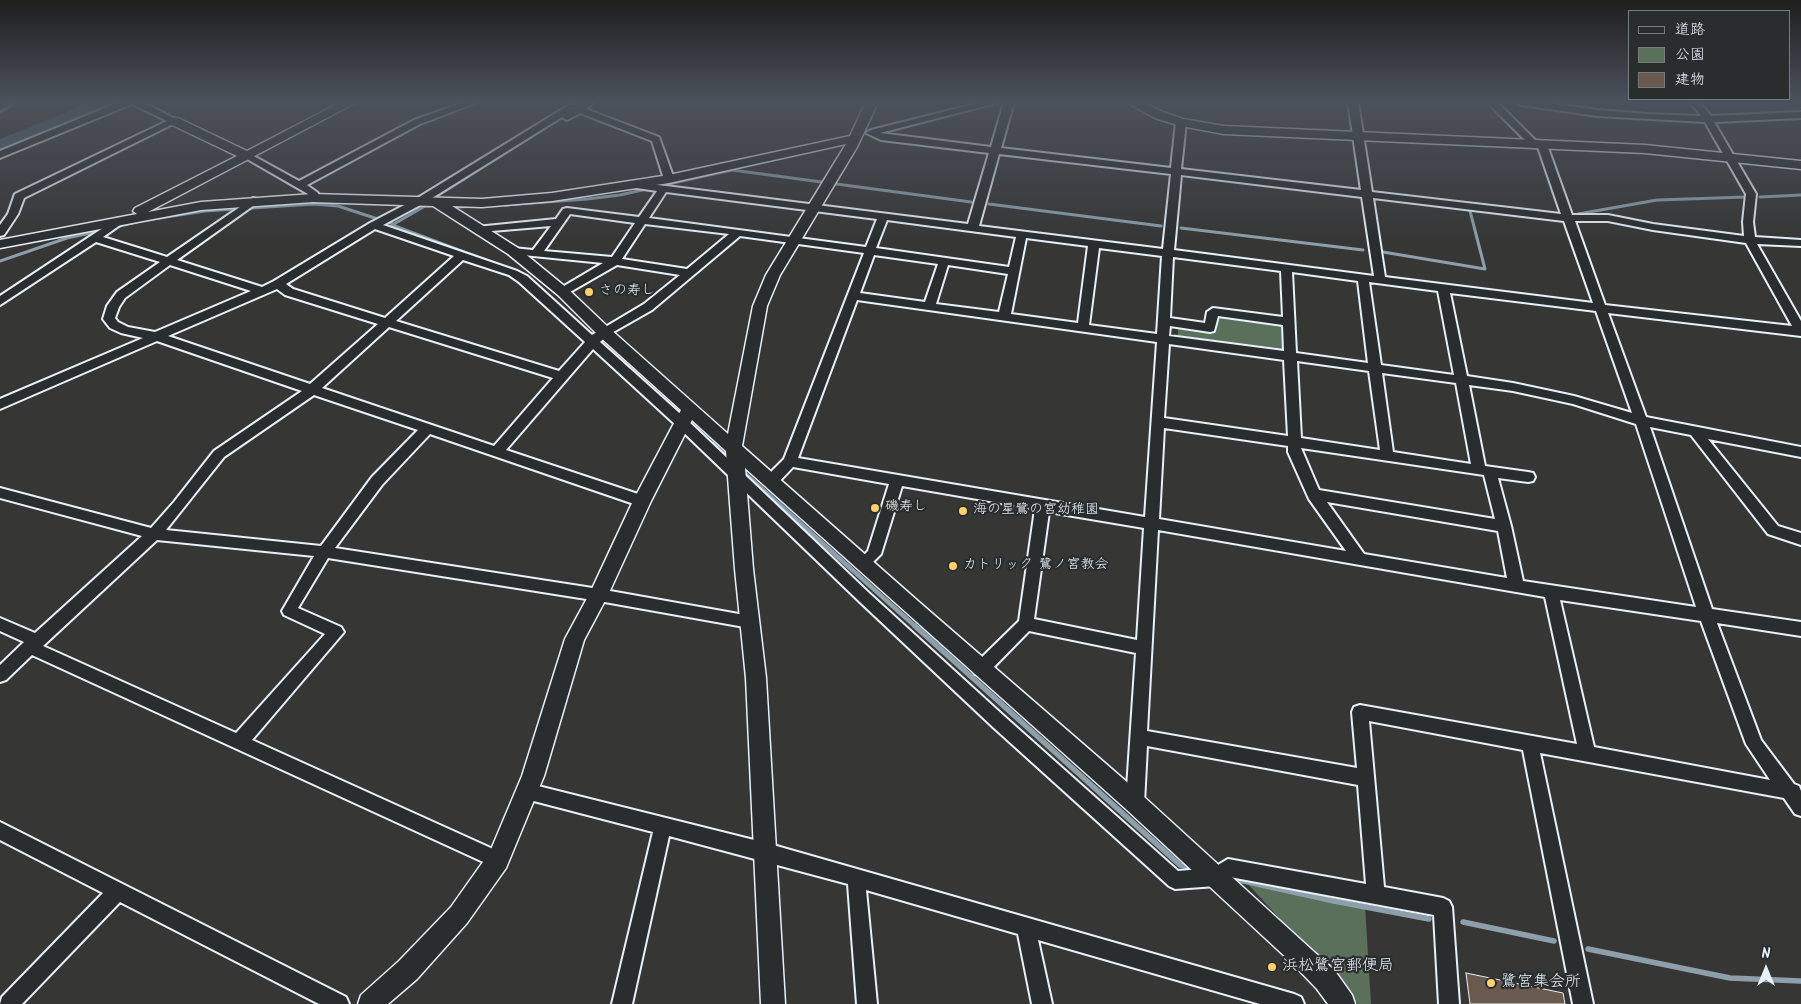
<!DOCTYPE html>
<html>
<head>
<meta charset="utf-8">
<style>
	body { margin:0 }
	#map { position:relative; width:1801px; height:1004px; overflow:hidden; background:#363635; font-family:Kalam,"Klee One",sans-serif }
	canvas { display:block }
	.legend { position:absolute; left:1628px; top:10px; width:162px; height:90px; box-sizing:border-box; background:#2a2d2e; border:1px solid #767b7f; margin:0; padding:6px 9px; list-style:none; font-size:15px; color:#e8f1f8 }
	.legend li { display:flex; align-items:center; gap:10px; height:25px }
	.legend b { width:25px; border:1px solid #767b7f }
	.north { position:absolute; left:1741px; top:944px; width:50px; height:50px; -webkit-text-stroke:4px #2a2d2e; paint-order:stroke; rotate:0deg; font-size:14px; font-weight:700; line-height:20px; text-align:center; color:#e8f1f8 }
	.north::after { content:''; display:block; margin:auto; width:18px; height:22px; background:#e8f1f8; clip-path:polygon(50% 0,100% 100%,50% 72%,0 100%) }
</style>
</head>
<body>
<div id="map">
<canvas width="1801" height="1004"></canvas>
<ul class="legend">
<li><b style="height:6px;background:#2a2d2e"></b>道路</li>
<li><b style="height:14px;background:#5b705b"></b>公園</li>
<li><b style="height:14px;background:#685a4f"></b>建物</li>
</ul>
<div class="north">N</div>
</div>
<script>
const context = document.querySelector('canvas').getContext('2d');
context.lineJoin = 'round';
function paint(path, color) { context.fillStyle = color; context.fill(path, 'evenodd'); }
const poly = rows => new Path2D(rows.map(r => 'M' + r).join(''));
function strokePath(path, color, width, dash) { context.strokeStyle = color; context.lineWidth = width; context.lineCap = dash ? 'butt' : 'round'; context.setLineDash(dash || []); context.stroke(path); }
function drawText(font, color, halo, rows, align = 'center') {
  context.font = font + ' Kalam,"Klee One",sans-serif'; context.lineWidth = 4.5; context.setLineDash([]); context.textBaseline = 'middle'; context.strokeStyle = halo; context.fillStyle = color; for (const [text, x, y, turn = 0] of rows) {
    context.save(); context.translate(x, y); context.rotate((+turn || 0) * Math.PI / 180); context.textAlign = isNaN(turn) ? turn : align; if (halo) context.strokeText(text, 0, 0); context.fillText(text, 0, 0); context.restore();
  }
}
const green = poly([
	[1218,316,1281,324,1284,351,1178,336,1178,328,1213,333],
	[1246,882,1365,906,1371,1004,1358,1004]
]);
const streamFar2 = poly([
	[659,186,732,170,971,202],
	[437,196,567,114],
	[1760,197,1801,195],
	[1467,203,1546,212],
	[989,204,1161,226],
	[505,205,587,199,620,195,651,188],
	[429,206,425,206,392,225,488,261],
	[458,207,478,206],
	[1578,214,1657,200,1746,197],
	[112,228,140,221,205,211,314,204,338,206,393,224],
	[1181,228,1363,250],
	[1383,252,1485,269,1470,211],
	[0,261,67,238,104,230],
	[523,275,528,277,568,313]
]);
const streamFar1 = poly([
	[600,342,639,377],
	[713,444,731,461],
	[742,471,916,627]
]);
const stream = poly([
	[915,626,1180,865,1193,868],
	[1230,878,1334,901,1429,919],
	[1463,922,1554,941],
	[1588,949,1730,978,1801,981]
]);
const river = poly([
	[92,102,118,102,115,106,0,152,0,139,92,102]
]);
const building = poly([
	[1466,973,1563,993,1565,1004,1470,1004,1466,973]
]);
const minor = poly([
	[13,102,3,109,0,110,0,103,13,102],
	[120,102,143,102,179,121,24,198,18,214,4,235,0,236,0,225,8,214,15,194,167,121,132,104,0,158,0,151,120,102],
	[465,102,479,102,420,124,307,185,318,193,318,198,313,201,309,200,308,194,242,156,244,154,250,154,299,181,414,120,465,102],
	[583,102,594,102,586,109,659,137,674,179,673,181,669,182,664,179,652,141,580,113,567,120,562,117,424,203,383,225,517,271,527,276,592,335,644,304,680,275,617,265,563,296,559,295,557,292,559,289,603,263,513,254,508,251,513,248,533,250,551,226,480,232,476,231,475,229,476,227,556,219,563,209,567,208,639,217,657,191,630,187,630,183,634,182,968,224,989,153,881,140,866,133,871,130,983,102,1000,102,880,133,991,147,1004,102,1014,102,1001,148,1171,168,1176,122,1181,119,1186,122,1181,169,1361,190,1348,102,1358,102,1372,192,1561,214,1538,147,1532,147,1487,102,1497,102,1538,143,1542,142,1547,145,1572,215,1608,215,1653,224,1744,236,1743,222,1746,194,1705,122,1597,116,1521,105,1517,102,1543,102,1597,110,1647,114,1701,116,1690,102,1699,102,1711,116,1801,112,1801,118,1714,122,1756,194,1753,222,1755,237,1801,240,1801,246,1757,244,1801,321,1801,336,1608,313,1646,417,1801,447,1801,457,1708,439,1778,526,1801,533,1801,545,1768,534,1691,435,1650,427,1712,609,1801,622,1801,636,1717,623,1761,740,1794,784,1799,786,1801,791,1801,816,1795,814,1784,798,1540,753,1593,1004,1573,1004,1523,750,1369,721,1384,887,1443,898,1449,901,1452,907,1459,1004,1439,1004,1434,915,1230,877,1216,886,1175,889,1169,886,993,727,860,602,677,426,593,349,506,450,647,497,649,501,647,505,642,506,637,505,430,434,382,485,335,548,599,589,750,616,755,617,758,622,755,627,750,628,599,601,328,558,298,608,341,627,344,632,252,740,504,854,507,860,504,866,498,869,492,866,32,655,6,680,0,682,0,665,24,642,0,631,0,618,35,633,142,536,0,498,0,488,151,528,174,502,214,451,302,391,157,341,0,409,0,399,143,338,121,333,110,328,103,319,107,306,117,292,160,262,96,242,0,305,0,296,118,218,126,218,127,220,103,237,167,257,253,198,257,199,258,201,257,203,177,260,262,287,274,281,370,223,416,199,569,105,578,105,583,102],
	[999,154,1171,174,1163,249,979,226,999,154],
	[1181,175,1362,197,1374,276,1174,250,1181,175],
	[666,192,877,219,866,247,649,218,666,192],
	[1373,198,1564,221,1593,303,1385,277,1373,198],
	[570,214,635,223,612,257,544,251,570,214],
	[887,220,1016,237,1009,267,876,248,887,220],
	[1575,221,1608,221,1653,230,1746,243,1792,326,1605,305,1575,221],
	[645,224,729,234,687,269,622,259,645,224],
	[375,229,454,256,385,318,293,289,286,284,375,229],
	[740,236,864,253,784,459,767,476,765,480,767,484,772,485,777,484,793,467,889,484,868,551,856,563,858,567,863,569,868,567,881,554,902,486,1035,509,1019,621,975,664,973,669,975,674,981,676,987,674,1029,631,1136,653,1126,803,1129,809,1135,811,1141,809,1144,803,1147,746,1358,785,1366,884,1228,859,1213,868,1178,871,1005,717,870,594,687,420,600,342,608,335,652,310,740,236],
	[1026,238,1088,246,1078,323,1011,314,1026,238],
	[1099,248,1162,256,1157,334,1089,325,1099,248],
	[874,255,938,264,925,302,860,293,874,255],
	[1173,257,1281,271,1283,317,1213,308,1207,312,1205,323,1170,318,1173,257],
	[463,260,509,275,519,282,585,342,559,371,396,321,463,260],
	[170,265,251,291,155,332,128,327,118,322,115,318,119,307,125,298,170,265],
	[948,265,1008,274,999,312,936,304,948,265],
	[1292,272,1358,281,1368,363,1296,353,1292,272],
	[1369,282,1438,291,1454,375,1381,365,1369,282],
	[277,289,285,295,378,324,310,384,168,336,277,289],
	[1450,293,1596,311,1632,413,1574,396,1513,383,1467,376,1450,293],
	[857,300,1157,342,1145,517,798,458,857,300],
	[1218,316,1283,325,1284,351,1169,336,1170,326,1210,332,1214,331,1218,316],
	[389,327,553,378,494,446,322,388,389,327],
	[1169,344,1284,360,1288,436,1164,418,1169,344],
	[1297,361,1369,371,1380,450,1301,438,1297,361],
	[1382,373,1456,383,1471,464,1393,452,1382,373],
	[1469,385,1513,391,1573,404,1636,424,1696,607,1523,581,1511,526,1498,478,1528,482,1533,481,1535,477,1533,473,1528,472,1485,466,1469,385],
	[314,395,418,430,372,477,321,546,166,530,224,457,314,395],
	[1164,428,1288,446,1288,452,1309,499,1346,551,1159,519,1164,428],
	[1301,448,1484,475,1495,519,1319,490,1301,448],
	[1327,502,1498,531,1507,578,1364,554,1327,502],
	[1049,512,1144,528,1137,640,1034,619,1049,512],
	[1158,530,1545,597,1577,744,1360,705,1354,707,1352,712,1357,768,1147,731,1158,530],
	[157,540,314,556,282,611,284,615,325,634,236,733,43,646,157,540],
	[1560,600,1701,621,1746,744,1770,780,1594,747,1560,600],
	[526,783,766,843,1294,994,1301,997,1304,1004,1260,1004,1038,940,1052,1004,1032,1004,1018,934,866,890,877,1004,857,1004,848,884,669,836,632,1004,612,1004,653,832,526,799,520,797,517,791,520,785,526,783],
	[0,822,346,997,349,1004,319,1004,120,902,22,1004,0,1004,2,997,103,893,0,840,0,822]
]);
const tertiary = poly([
	[341,102,357,102,148,212,201,202,313,194,482,199,552,193,669,175,850,136,866,102,878,102,857,147,780,275,767,306,742,446,919,602,1143,796,1335,971,1352,995,1355,1004,1328,1004,1317,989,1291,962,1127,810,745,468,753,569,766,678,785,1004,761,1004,746,678,735,569,726,451,692,420,651,501,608,595,584,640,544,776,506,868,467,923,417,979,388,1004,358,1004,361,995,399,961,451,907,490,852,522,776,565,639,591,591,633,501,681,410,599,336,558,295,508,254,433,206,313,202,201,210,0,248,0,240,137,214,133,211,135,208,237,156,170,124,168,121,170,118,178,118,247,151,341,102],
	[846,144,766,275,753,306,728,434,609,328,568,289,518,248,452,206,482,207,552,201,669,183,846,144],
	[1126,102,1142,102,1163,112,1183,119,1224,126,1645,145,1801,161,1801,169,1645,153,1224,134,1181,126,1155,118,1126,102]
]);
const rail = poly([
	[0,112,18,102]
]);
const markers = [
	[589,292,5,"#ffd166"],
	[875,508,5,"#ffd166"],
	[963,511,5,"#ffd166"],
	[953,566,5,"#ffd166"],
	[1272,967,5,"#ffd166"],
	[1491,983,5,"#ffd166"]
];
const poiNames = [
	["さの寿し",599,292],
	["磯寿し",885,508],
	["海の星鷺の宮幼稚園",973,511],
	["カトリック 鷺ノ宮教会",963,566]
];
const nearPoinames = [
	["浜松鷺宮郵便局",1282,967],
	["鷺宮集会所",1501,983]
];
paint(green, '#5b705b');
strokePath(streamFar2, '#8d9fa9', 3);
strokePath(streamFar1, '#8d9fa9', 4.5);
strokePath(stream, '#8d9fa9', 5.5);
paint(river, '#506875');
paint(building, '#685a4f');
strokePath(building, '#e8f1f8', 1);
strokePath(minor, '#e8f1f8', 4);
strokePath(tertiary, '#e8f1f8', 3);
paint(minor, '#2a2d2e');
paint(tertiary, '#2a2d2e');
strokePath(rail, '#e8f1f8', 3);
const sky = context.createLinearGradient(0, 0, 0, 243);
sky.addColorStop(0, '#1e1e1d');
sky.addColorStop(0.42, '#4c525c');
sky.addColorStop(1, '#4c525c00');
context.fillStyle = sky;
context.fillRect(0, 0, 1801, 243);
for (const [x, y, r, color] of markers) { const dot = new Path2D(); dot.arc(x, y, r, 0, 2 * Math.PI); context.fillStyle = color; context.fill(dot); strokePath(dot, '#2a2d2e', 2); }
drawText('14px', '#e8f1f8', '#2a2d2e', poiNames, 'left');
drawText('16px', '#e8f1f8', '#2a2d2e', nearPoinames, 'left');
</script>
</body>
</html>
